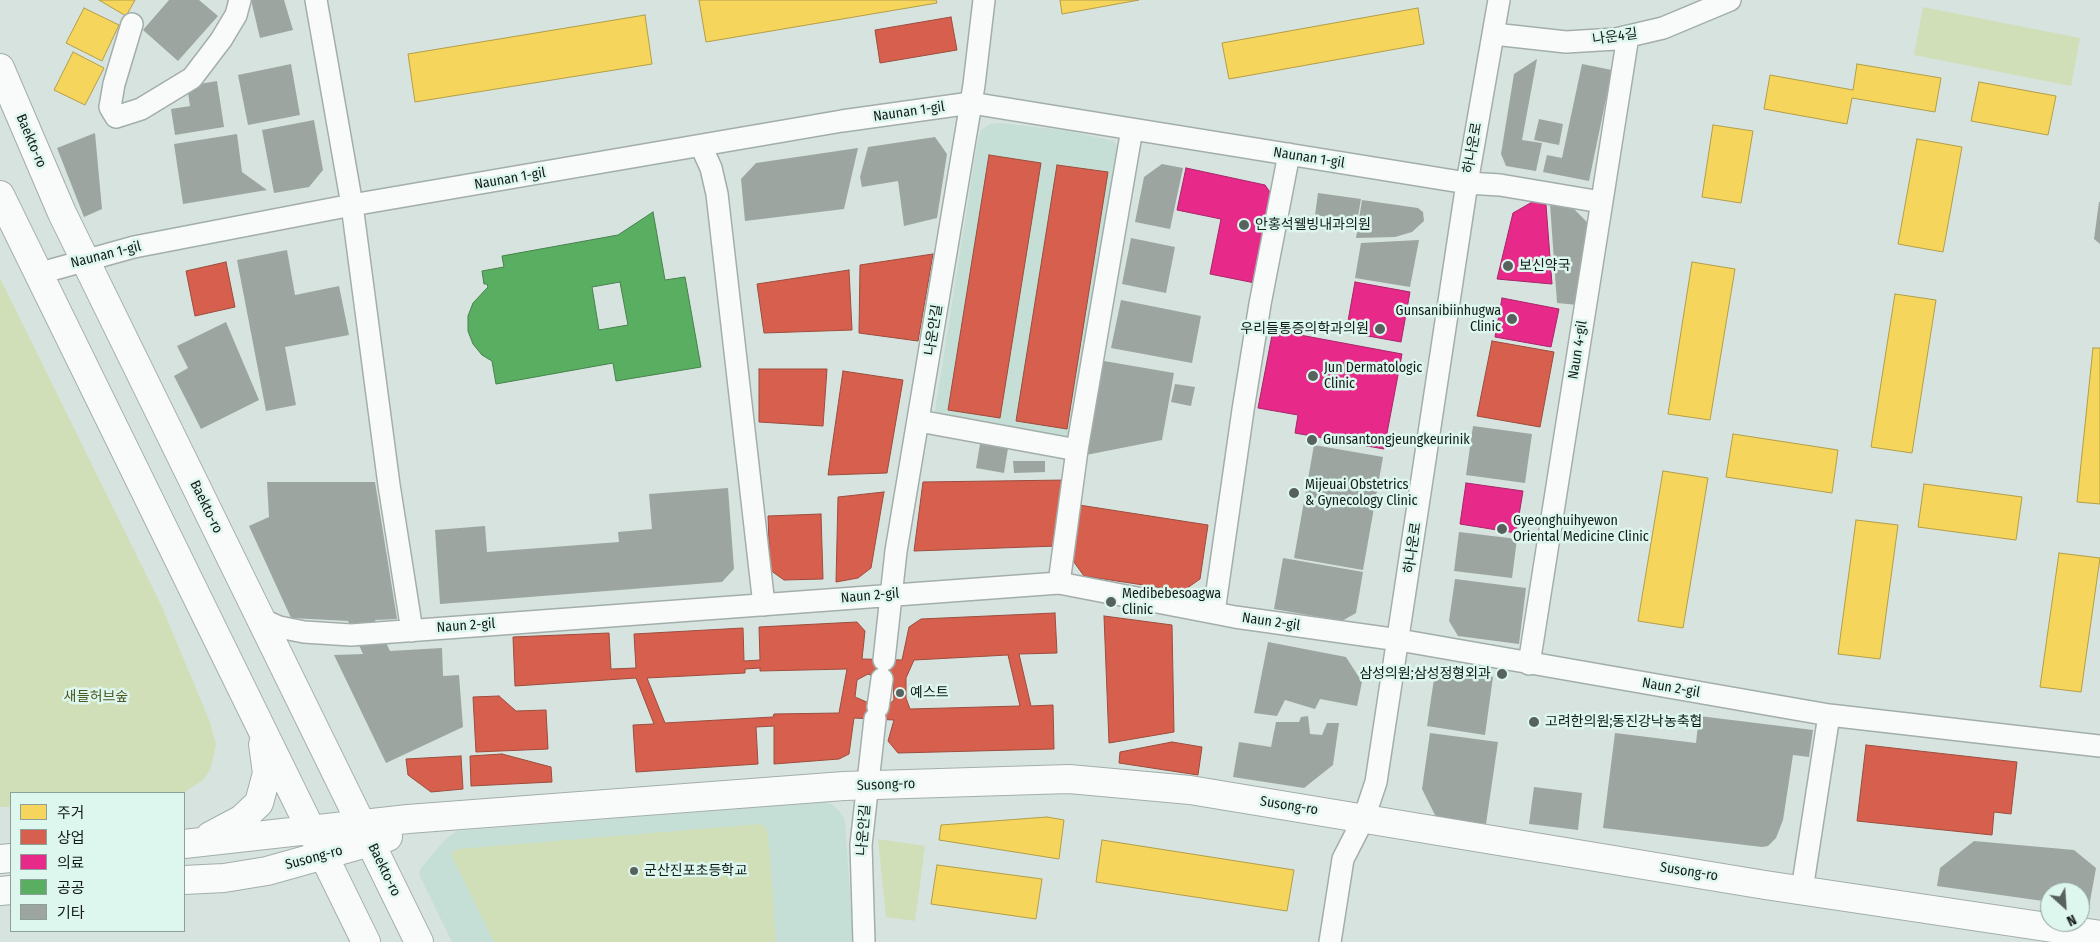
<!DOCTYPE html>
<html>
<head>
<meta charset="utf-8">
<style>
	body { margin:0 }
	#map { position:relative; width:2100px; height:942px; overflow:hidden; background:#d6e3df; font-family:"Fira Sans Condensed","Noto Sans KR",sans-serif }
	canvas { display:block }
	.legend { position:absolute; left:10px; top:792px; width:175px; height:140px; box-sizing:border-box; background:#ddf6ee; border:1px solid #8c9f99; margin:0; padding:6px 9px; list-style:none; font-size:15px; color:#131c19 }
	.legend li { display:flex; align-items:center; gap:10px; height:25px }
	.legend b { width:25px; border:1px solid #8c9f99 }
	.north { position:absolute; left:2040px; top:882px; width:50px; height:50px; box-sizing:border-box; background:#ddf6ee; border:1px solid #8c9f99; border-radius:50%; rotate:154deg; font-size:14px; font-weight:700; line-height:20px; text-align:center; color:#131c19 }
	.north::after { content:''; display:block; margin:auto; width:18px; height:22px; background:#57625e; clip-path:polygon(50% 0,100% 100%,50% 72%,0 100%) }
</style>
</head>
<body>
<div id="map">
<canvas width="2100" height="942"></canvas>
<ul class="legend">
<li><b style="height:14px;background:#f6d55c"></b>주거</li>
<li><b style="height:14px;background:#d6604d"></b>상업</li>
<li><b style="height:14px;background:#e7298a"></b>의료</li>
<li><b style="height:14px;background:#5aae61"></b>공공</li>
<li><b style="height:14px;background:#9da5a1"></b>기타</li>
</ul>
<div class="north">N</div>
</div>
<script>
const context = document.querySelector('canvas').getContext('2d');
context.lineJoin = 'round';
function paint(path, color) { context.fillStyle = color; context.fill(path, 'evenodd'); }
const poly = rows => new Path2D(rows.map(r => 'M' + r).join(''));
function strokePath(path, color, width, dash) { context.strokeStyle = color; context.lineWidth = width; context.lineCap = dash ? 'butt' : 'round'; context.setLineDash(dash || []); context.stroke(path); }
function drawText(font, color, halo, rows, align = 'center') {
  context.font = font + ' "Fira Sans Condensed","Noto Sans KR",sans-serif'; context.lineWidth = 5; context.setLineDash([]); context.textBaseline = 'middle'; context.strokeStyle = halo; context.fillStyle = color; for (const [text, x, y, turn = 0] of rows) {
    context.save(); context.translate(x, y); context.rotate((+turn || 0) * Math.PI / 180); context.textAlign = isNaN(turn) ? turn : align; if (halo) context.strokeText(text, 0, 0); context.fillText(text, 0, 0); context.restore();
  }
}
const built = poly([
	[1000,123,1068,131,1114,141,1120,148,1069,437,1064,440,937,416,935,411,978,139,981,130,990,124],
	[826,802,833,805,841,814,845,821,853,942,452,942,419,874,421,868,445,840,457,831]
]);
const green = poly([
	[1923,7,2080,38,2071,86,1914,55],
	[0,278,162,607,210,722,216,745,210,770,203,780,183,793,11,793,11,807,0,807],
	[760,824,766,828,768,833,776,942,494,942,452,856,453,851,459,849],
	[878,839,925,846,915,921,886,917]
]);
const homes = poly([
	[99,0,135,0,126,16,99,0],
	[699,0,936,0,937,3,706,42,699,0],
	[1060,0,1139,0,1062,14,1060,0],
	[84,8,119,25,102,61,66,43,84,8],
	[1418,8,1424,44,1229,79,1222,43,1418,8],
	[645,15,652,64,415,102,408,54,645,15],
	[73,52,104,68,85,105,54,90,73,52],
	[1857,64,1941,78,1935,112,1852,98,1847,124,1764,109,1770,75,1853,90,1857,64],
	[1979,82,2056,96,2048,135,1971,121,1979,82],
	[1713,125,1753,131,1741,203,1702,197,1713,125],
	[1917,139,1962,147,1943,252,1898,244,1917,139],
	[1692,262,1735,269,1710,420,1668,414,1692,262],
	[1895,294,1936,300,1912,453,1871,447,1895,294],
	[2093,348,2100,348,2100,504,2077,502,2093,348],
	[1733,434,1838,450,1832,493,1726,477,1733,434],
	[1663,471,1708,478,1683,628,1638,621,1663,471],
	[1924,484,2022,497,2016,540,1918,527,1924,484],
	[1856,520,1898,525,1880,659,1838,654,1856,520],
	[2059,553,2100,558,2081,692,2040,687,2059,553],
	[1047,817,1064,820,1059,859,939,840,941,825,1047,817],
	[1102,840,1294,870,1287,911,1096,882,1102,840],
	[937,865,1042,879,1036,919,931,904,937,865]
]);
const shops = poly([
	[951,17,957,50,880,63,875,30,951,17],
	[989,155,1041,163,1000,418,948,410,989,155],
	[1057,165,1108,172,1067,429,1016,421,1057,165],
	[933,254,918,341,859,333,860,265,933,254],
	[226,262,235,307,195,316,186,271,226,262],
	[849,270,852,330,764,333,757,284,849,270],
	[1492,341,1554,352,1540,427,1477,416,1492,341],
	[759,369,827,369,823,426,759,422,759,369],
	[843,371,903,380,887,473,828,475,843,371],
	[1068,480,1057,546,914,551,923,482,1068,480],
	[884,492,871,568,858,578,836,582,838,497,884,492],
	[1079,505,1208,525,1200,579,1183,591,1084,576,1071,558,1079,505],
	[821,514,823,579,784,580,770,570,768,516,821,514],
	[1055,613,1057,653,1019,654,1031,706,1053,705,1054,749,898,753,888,741,894,720,854,718,849,754,839,759,774,764,774,726,756,727,758,764,636,772,633,725,654,724,636,678,515,686,513,637,609,633,611,669,636,668,634,634,743,628,744,661,760,660,759,627,857,622,865,631,862,659,902,660,909,627,921,619,1055,613],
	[1008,655,1020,706,910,709,906,698,906,678,914,660,1008,655],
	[760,668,760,671,847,669,839,713,774,714,773,717,665,723,647,678,745,673,745,669,760,668],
	[868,674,893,683,894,700,883,709,855,697,857,680,868,674],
	[1104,616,1172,625,1174,732,1109,743,1104,616],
	[499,696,516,711,546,710,548,749,476,752,473,697,499,696],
	[1172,742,1202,747,1198,775,1119,763,1120,752,1172,742],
	[1866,745,2017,762,2011,814,1994,812,1992,835,1857,821,1866,745],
	[502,754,551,767,552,782,471,786,470,756,502,754],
	[461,756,463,789,431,792,408,775,406,759,461,756]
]);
const health = poly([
	[1186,168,1265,185,1277,202,1260,284,1210,274,1221,219,1177,210,1186,168],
	[1534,201,1546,205,1552,284,1497,279,1513,213,1534,201],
	[1355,282,1410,292,1401,342,1346,332,1355,282],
	[1502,298,1559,309,1551,347,1495,337,1502,298],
	[1273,330,1402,354,1384,449,1295,433,1298,415,1258,408,1273,330],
	[1466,483,1523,491,1516,533,1460,524,1466,483]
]);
const public = poly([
	[653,212,665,280,685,277,701,367,616,381,613,363,496,384,492,361,482,355,473,344,468,331,468,316,473,303,488,287,487,284,484,284,482,271,504,267,502,256,618,235,653,212],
	[620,282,628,325,599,330,592,287,620,282]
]);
const building = poly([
	[169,0,199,0,218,16,178,61,143,30],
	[251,0,284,0,293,30,260,38],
	[1537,59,1522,140,1542,143,1536,171,1506,166,1501,154,1514,74],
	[291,64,300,115,248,125,238,75],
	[1582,64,1612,70,1589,181,1543,172,1547,155,1562,158],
	[217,81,224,127,175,135,171,109,190,106,187,86],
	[1539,119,1563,124,1559,145,1534,140],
	[314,120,323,170,309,187,274,193,262,130],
	[95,133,102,209,84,217,57,148],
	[237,134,242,172,267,190,183,204,174,144],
	[935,137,947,154,937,218,904,226,898,181,862,187,860,177,868,147],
	[858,148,844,209,745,221,741,179,756,163],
	[1162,164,1183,168,1170,229,1135,222,1144,177],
	[1318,193,1361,199,1357,222,1315,215],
	[1362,200,1418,208,1423,212,1424,221,1412,232,1395,237,1356,238],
	[2099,202,2100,202,2100,244,2094,239],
	[1550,204,1573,208,1587,222,1578,305,1557,303],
	[1131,238,1175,247,1166,293,1122,284],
	[1419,240,1410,287,1355,278,1361,243],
	[287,250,295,295,339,286,349,335,285,347,296,405,266,411,237,260],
	[1121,300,1201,316,1192,363,1111,348],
	[226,322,259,400,201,429,174,376,188,368,177,346],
	[1104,361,1174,373,1162,440,1086,455],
	[1175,384,1195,387,1191,406,1171,402],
	[1473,426,1532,434,1525,483,1466,475],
	[980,444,1008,448,1004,473,976,468],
	[1314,445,1383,457,1363,570,1294,558],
	[1013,461,1045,461,1045,472,1014,473],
	[267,482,375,482,397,619,375,620,390,651,442,648,443,676,459,675,463,727,386,763,334,655,363,654,348,621,291,618,249,526,269,517],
	[728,488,734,569,722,582,440,604,435,530,485,526,487,552,619,542,618,532,652,529,649,494],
	[1459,532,1517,539,1512,578,1454,571],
	[1283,558,1363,572,1356,613,1342,621,1274,609],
	[1455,579,1526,588,1519,644,1458,636,1449,621],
	[1268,642,1346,657,1362,682,1357,706,1320,699,1315,709,1285,700,1277,716,1254,713],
	[1446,670,1493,677,1485,735,1427,726,1434,679],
	[1308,716,1310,734,1322,735,1327,723,1339,723,1333,765,1304,788,1233,777,1239,742,1271,747,1276,722,1299,722,1301,717],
	[1699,716,1813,730,1809,757,1793,755,1783,820,1776,838,1768,846,1762,847,1603,828,1615,733,1696,743],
	[1430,733,1498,742,1486,824,1436,817,1422,789],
	[1534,787,1582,793,1578,830,1529,824],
	[1974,841,2074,850,2096,868,2089,907,2080,906,2080,892,2050,892,2050,902,1937,886,1940,868]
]);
const minor = poly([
	[316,0,352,205,389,485,412,631],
	[132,24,114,84,110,107,116,117,141,109,192,78,221,40,236,15,240,0],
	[1494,34,1566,42,1616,39,1663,28,1730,0],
	[701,146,711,168,717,194,764,605],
	[37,274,134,247,352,205,842,121,971,103,1467,183,1500,185,1601,202],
	[919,421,1077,450],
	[1059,583,1077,450,1132,129],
	[1214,612,1243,410,1260,304,1289,154],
	[261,619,279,627,304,632,351,635,1059,583,1235,617,1399,640,1829,715,2100,746],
	[884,660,896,551,974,85,984,0],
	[1529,664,1628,36],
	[878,707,882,679],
	[1802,890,1829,715],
	[864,942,861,845,875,719],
	[1330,942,1343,859,1364,818,1376,782,1467,183,1499,0]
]);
const tertiary = poly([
	[0,68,62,213,419,942],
	[0,195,366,942],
	[210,836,242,819,259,803,267,773,263,744],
	[184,844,408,819,844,786,1069,779,1190,790,1765,885,2100,935],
	[0,859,11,858],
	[184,880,224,878,267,871,388,837],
	[0,891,11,890]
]);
const markers = [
	[1244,225,6,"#57625e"],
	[1508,266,6,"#57625e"],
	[1512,319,6,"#57625e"],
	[1380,329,6,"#57625e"],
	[1313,376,6,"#57625e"],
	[1312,440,6,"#57625e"],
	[1294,493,6,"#57625e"],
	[1502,529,6,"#57625e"],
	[1111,602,6,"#57625e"],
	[1502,674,6,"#57625e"],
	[900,693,5,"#57625e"],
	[1534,722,6,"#57625e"],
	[634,871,5,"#57625e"]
];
const streetNames = [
	["나운4길",1615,37,-8],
	["Naunan 1-gil",909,112,-8],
	["Baekto-ro",31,141,67],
	["하나운로",1473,148,-80],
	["Naunan 1-gil",1309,158,9],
	["Naunan 1-gil",510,179,-10],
	["Naunan 1-gil",106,255,-14],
	["나운안길",934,330,-81],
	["Naun 4-gil",1578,350,-81],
	["Baekto-ro",206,507,64],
	["하나운로",1413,548,-82],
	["Naun 2-gil",870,596,-5],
	["Naun 2-gil",1271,622,8],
	["Naun 2-gil",466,626,-4],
	["Naun 2-gil",1671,688,10],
	["Susong-ro",886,785,-2],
	["Susong-ro",1289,806,9],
	["나운안길",864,830,-86],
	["Susong-ro",314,858,-15],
	["Baekto-ro",384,870,64],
	["Susong-ro",1689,872,9]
];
const poiNames = [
	["안홍석웰빙내과의원",1255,225],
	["보신약국",1519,266],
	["Gunsanibiinhugwa",1501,311,"right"],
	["Clinic",1501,327,"right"],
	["우리들통증의학과의원",1369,329,"right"],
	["Jun Dermatologic",1324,368],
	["Clinic",1324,384],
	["Gunsantongjeungkeurinik",1323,440],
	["Mijeuai Obstetrics",1305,485],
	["& Gynecology Clinic",1305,501],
	["Gyeonghuihyewon",1513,521],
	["Oriental Medicine Clinic",1513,537],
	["Medibebesoagwa",1122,594],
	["Clinic",1122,610],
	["삼성의원;삼성정형외과",1491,674,"right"],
	["예스트",910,693],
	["고려한의원;동진강낙농축협",1545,722],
	["군산진포초등학교",644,871]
];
const parkNames = [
	["새들허브숲",96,697]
];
paint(built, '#c5ded6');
paint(green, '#d1dfb8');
paint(homes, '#f6d55c');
strokePath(homes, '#b29e48', 1);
paint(shops, '#d6604d');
strokePath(shops, '#9c4c3d', 1);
paint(health, '#e7298a');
strokePath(health, '#a72568', 1);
paint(public, '#5aae61');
strokePath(public, '#45824b', 1);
paint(building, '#9da5a1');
strokePath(minor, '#a3aeab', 24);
strokePath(tertiary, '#a3aeab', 30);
strokePath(minor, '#f9fbfa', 21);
strokePath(tertiary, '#f9fbfa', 28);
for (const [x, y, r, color] of markers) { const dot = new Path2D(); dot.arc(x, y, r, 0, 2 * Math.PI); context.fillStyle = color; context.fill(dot); strokePath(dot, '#ddf6ee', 2); }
drawText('14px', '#131c19', '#ddf6ee', streetNames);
drawText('14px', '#131c19', '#ddf6ee', poiNames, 'left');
drawText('14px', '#4e5820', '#ddf6ee', parkNames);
</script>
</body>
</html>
